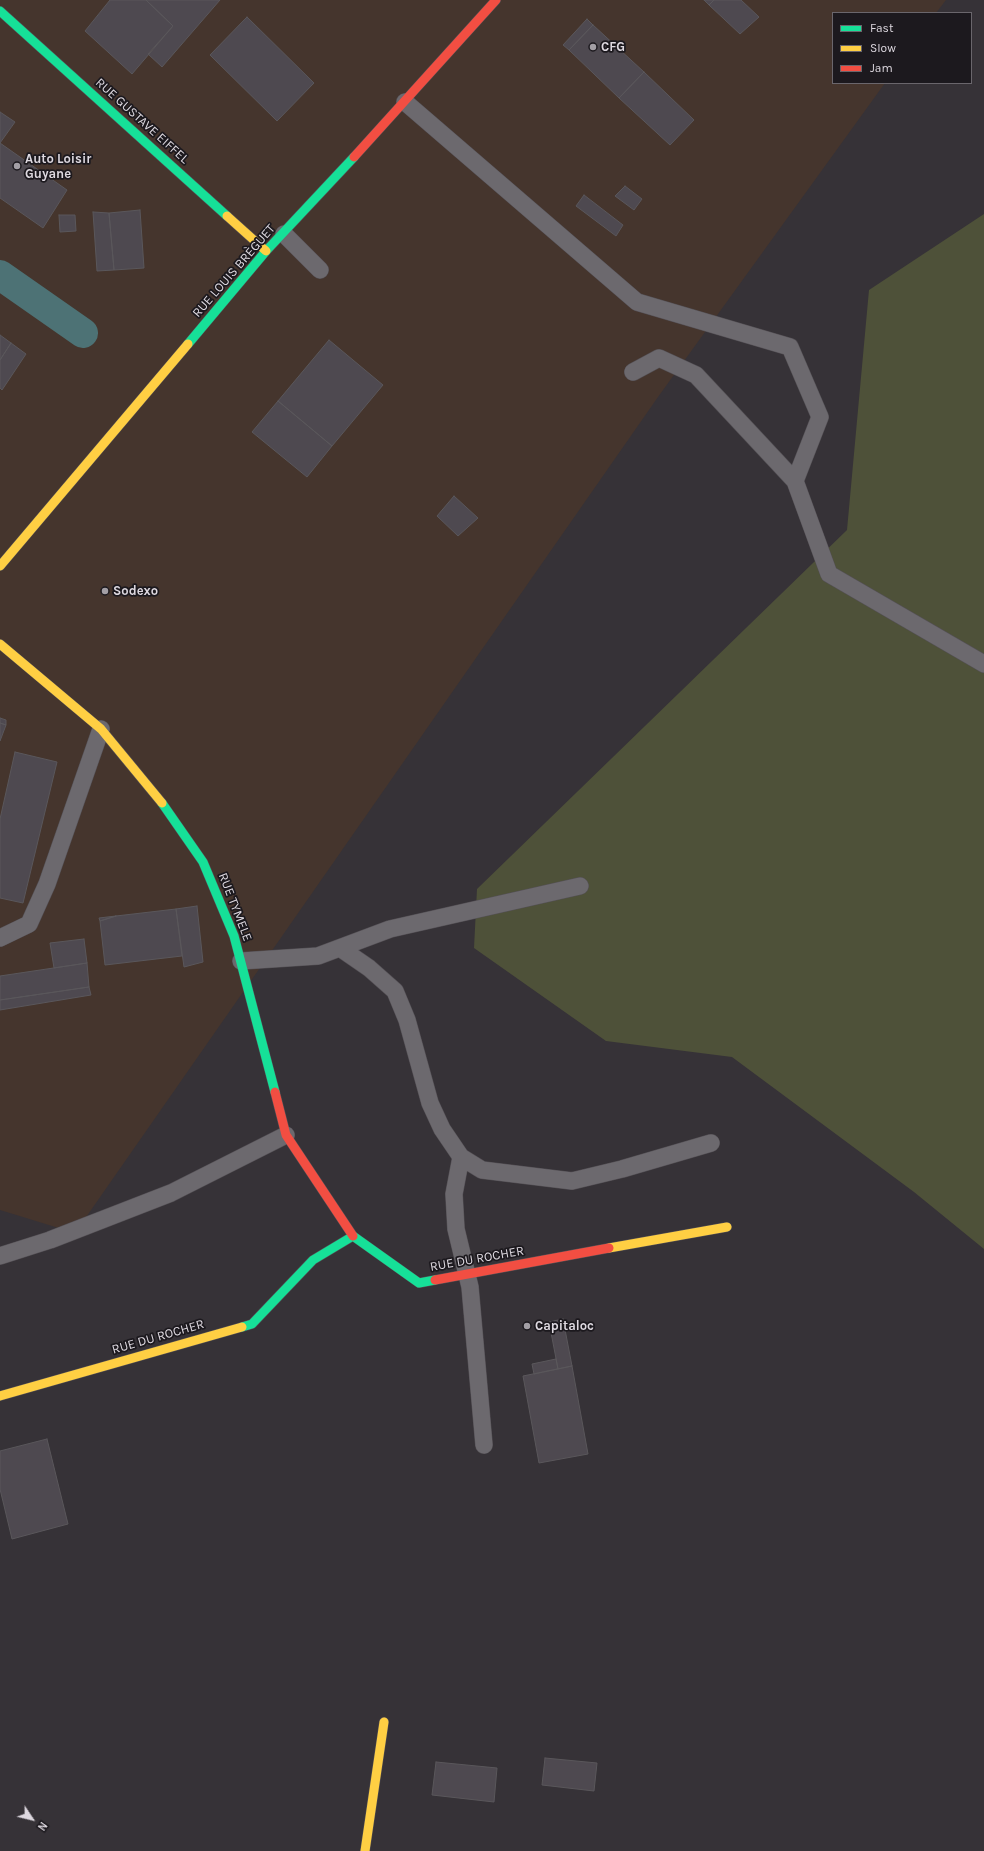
<!DOCTYPE html>
<html>
<head>
<meta charset="utf-8">
<style>
	body { margin:0 }
	#map { position:relative; width:984px; height:1851px; overflow:hidden; background:#363237; font-family:Karla,sans-serif }
	canvas { display:block }
	.legend { position:absolute; left:832px; top:12px; width:140px; height:72px; box-sizing:border-box; background:#1c191e; border:1px solid #6a666c; margin:0; padding:5px 7px; list-style:none; font-size:12px; color:#ded9e0 }
	.legend li { display:flex; align-items:center; gap:8px; height:20px }
	.legend b { width:20px; border:1px solid #6a666c }
	.north { position:absolute; left:12px; top:1799px; width:40px; height:40px; -webkit-text-stroke:3px #1c191e; paint-order:stroke; rotate:125deg; font-size:11px; font-weight:700; line-height:16px; text-align:center; color:#ded9e0 }
	.north::after { content:''; display:block; margin:auto; width:14px; height:18px; background:#ded9e0; clip-path:polygon(50% 0,100% 100%,50% 72%,0 100%) }
</style>
</head>
<body>
<div id="map">
<canvas width="984" height="1851"></canvas>
<ul class="legend">
<li><b style="height:5px;background:#16e098"></b>Fast</li>
<li><b style="height:5px;background:#ffcf43"></b>Slow</li>
<li><b style="height:5px;background:#f24e42"></b>Jam</li>
</ul>
<div class="north">N</div>
</div>
<script>
const context = document.querySelector('canvas').getContext('2d');
context.lineJoin = 'round';
function paint(path, color) { context.fillStyle = color; context.fill(path, 'evenodd'); }
const poly = rows => new Path2D(rows.map(r => 'M' + r).join(''));
function strokePath(path, color, width, dash) { context.strokeStyle = color; context.lineWidth = width; context.lineCap = dash ? 'butt' : 'round'; context.setLineDash(dash || []); context.stroke(path); }
function drawText(font, color, halo, rows, align = 'center') {
  context.font = font + ' Karla,sans-serif'; context.lineWidth = 3.5; context.setLineDash([]); context.textBaseline = 'middle'; context.strokeStyle = halo; context.fillStyle = color; for (const [text, x, y, turn = 0] of rows) {
    context.save(); context.translate(x, y); context.rotate((+turn || 0) * Math.PI / 180); context.textAlign = isNaN(turn) ? turn : align; if (halo) context.strokeText(text, 0, 0); context.fillText(text, 0, 0); context.restore();
  }
}
const commercial = poly([
	[0,0,946,0,936,13,833,13,833,83,885,83,658,397,75,1233,0,1210]
]);
const green = poly([
	[984,214,984,1249,914,1192,732,1057,606,1041,474,948,477,889,847,530,869,290]
]);
const canal = poly([
	[0,275,83,333]
]);
const building = poly([
	[110,0,146,0,173,26,132,74,85,31,110,0],
	[146,0,220,0,162,67,148,54,173,26,146,0],
	[704,0,714,0,709,5,704,0],
	[714,0,741,0,759,17,740,34,709,5,714,0],
	[247,17,314,83,277,121,210,55,247,17],
	[587,19,593,25,569,50,563,45,587,19],
	[593,25,644,72,619,98,569,50,593,25],
	[644,72,694,120,670,145,619,98,644,72],
	[0,112,15,122,0,143,67,190,43,228,0,198,0,112],
	[625,186,642,199,634,210,615,196,625,186],
	[584,195,623,225,616,236,576,206,584,195],
	[140,210,144,268,114,270,109,213,140,210],
	[93,212,109,213,114,270,97,271,93,212],
	[59,215,75,215,76,231,60,232,59,215],
	[0,335,11,343,0,360,0,335],
	[329,340,383,385,332,446,278,401,329,340],
	[11,343,26,354,2,390,0,388,0,360,11,343],
	[278,401,332,446,307,477,252,432,278,401],
	[454,496,478,518,458,536,437,516,454,496],
	[0,718,6,720,6,725,0,723,0,718],
	[0,723,6,725,0,741,0,723],
	[15,752,57,762,23,903,0,898,0,819,15,752],
	[197,906,203,962,184,967,176,909,197,906],
	[176,909,182,956,105,965,100,921,116,916,176,909],
	[116,916,100,921,99,918,116,916],
	[84,939,87,963,54,968,50,943,84,939],
	[87,963,89,987,0,1000,0,976,87,963],
	[89,987,91,995,0,1010,0,1000,89,987],
	[563,1319,572,1366,558,1369,549,1322,563,1319],
	[556,1359,558,1369,534,1374,532,1364,556,1359],
	[572,1366,588,1454,539,1463,523,1376,572,1366],
	[47,1439,68,1524,12,1539,0,1489,0,1451,47,1439],
	[545,1758,597,1763,594,1791,542,1785,545,1758],
	[436,1762,497,1768,494,1802,432,1795,436,1762]
]);
const lane = poly([
	[405,102,637,302,790,347,820,417,795,481,829,574,984,664],
	[284,234,320,270],
	[633,372,659,358,696,375,795,481],
	[0,938,29,924,47,884,101,729],
	[340,948,369,968,395,991,407,1020,430,1103,442,1129,461,1157,482,1170,572,1181,622,1169,711,1143],
	[241,961,318,956,390,929,580,886],
	[461,1157,454,1194,456,1229,470,1287,484,1445],
	[0,1256,50,1240,171,1193,286,1135]
]);
const fast = poly([
	[0,11,227,216],
	[188,344,266,251,354,157],
	[162,803,203,862,234,936,275,1092],
	[242,1327,252,1324,313,1260,353,1236,419,1283,435,1280]
]);
const slow = poly([
	[227,216,266,251],
	[0,566,188,344],
	[0,644,101,729,162,803],
	[609,1248,727,1227],
	[0,1396,242,1327],
	[365,1851,384,1722]
]);
const jam = poly([
	[354,157,496,0],
	[275,1092,286,1135,353,1236],
	[435,1280,609,1248]
]);
const markers = [
	[593,47,4,"#a39fa5"],
	[17,166,4,"#a39fa5"],
	[105,591,4,"#a39fa5"],
	[527,1326,4,"#a39fa5"]
];
const poiNames = [
	["CFG",601,47],
	["Auto Loisir",25,159],
	["Guyane",25,174],
	["Sodexo",113,591],
	["Capitaloc",535,1326]
];
const streetNames = [
	["RUE GUSTAVE EIFFEL",142,121,42],
	["RUE LOUIS BRÈGUET",234,271,-49],
	["RUE TYMELE",235,907,69],
	["RUE DU ROCHER",477,1259,-10],
	["RUE DU ROCHER",158,1337,-16]
];
paint(commercial, '#45352d');
paint(green, '#4e5139');
strokePath(canal, '#4d7275', 30);
paint(building, '#4e4950');
strokePath(building, '#5a575b', 1);
strokePath(lane, '#545055', 18);
strokePath(fast, '#545055', 10);
strokePath(slow, '#545055', 10);
strokePath(jam, '#545055', 10);
strokePath(lane, '#6c696e', 17);
strokePath(fast, '#16e098', 9);
strokePath(slow, '#ffcf43', 9);
strokePath(jam, '#f24e42', 9);
for (const [x, y, r, color] of markers) { const dot = new Path2D(); dot.arc(x, y, r, 0, 2 * Math.PI); context.fillStyle = color; context.fill(dot); strokePath(dot, '#1c191e', 1.5); }
drawText('bold 13px', '#ded9e0', '#1c191e', poiNames, 'left');
drawText('13px', '#ded9e0', '#1c191e', streetNames);
</script>
</body>
</html>
